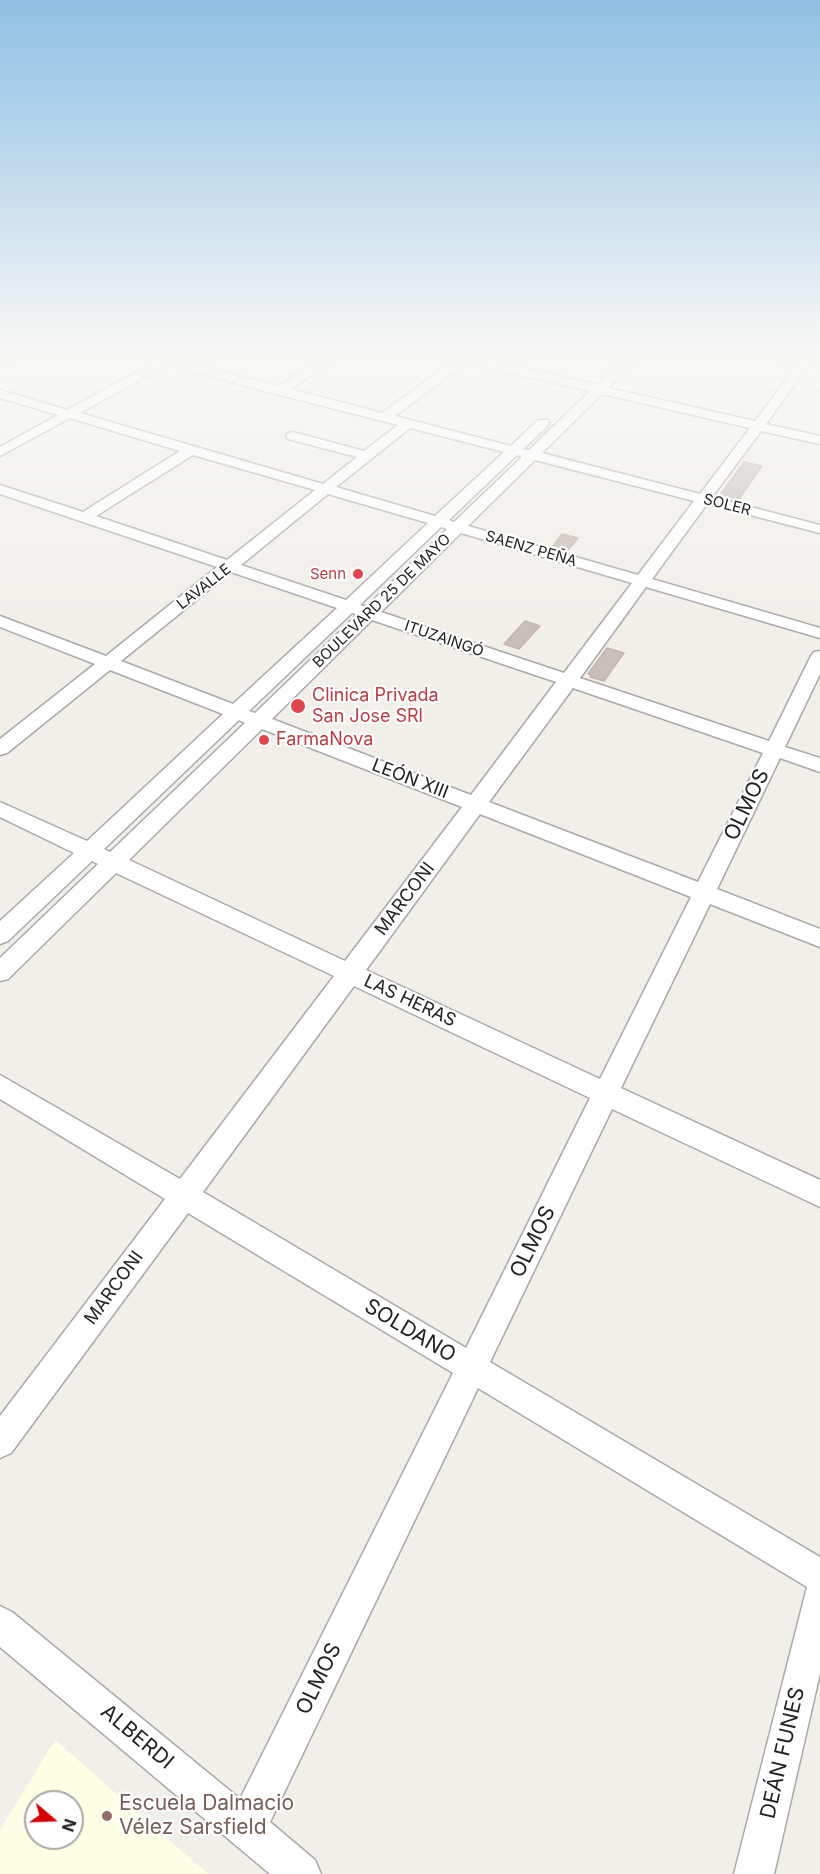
<!DOCTYPE html>
<html>
<head>
<meta charset="utf-8">
<style>
	body { margin:0 }
	#map { position:relative; width:820px; height:1874px; overflow:hidden; background:#f2efe9; font-family:Inter,sans-serif }
	canvas { display:block }
	.north { position:absolute; left:24px; top:1790px; width:60px; height:60px; box-sizing:border-box; background:#fff; border:2px solid #a7a7a7; border-radius:50%; rotate:109deg; font-size:16px; font-weight:700; line-height:24px; text-align:center; color:#222 }
	.north::after { content:''; display:block; margin:auto; width:21px; height:27px; background:#d40000; clip-path:polygon(50% 0,100% 100%,50% 72%,0 100%) }
</style>
</head>
<body>
<div id="map">
<canvas width="820" height="1874"></canvas>
<div class="north">N</div>
</div>
<script>
const context = document.querySelector('canvas').getContext('2d');
context.lineJoin = 'round';
function paint(path, color) { context.fillStyle = color; context.fill(path, 'evenodd'); }
const poly = rows => new Path2D(rows.map(r => 'M' + r).join(''));
function strokePath(path, color, width, dash) { context.strokeStyle = color; context.lineWidth = width; context.lineCap = dash ? 'butt' : 'round'; context.setLineDash(dash || []); context.stroke(path); }
function drawText(font, color, halo, rows, align = 'center') {
  context.font = font + ' Inter,sans-serif'; context.lineWidth = 4.5; context.setLineDash([]); context.textBaseline = 'middle'; context.strokeStyle = halo; context.fillStyle = color; for (const [text, x, y, turn = 0] of rows) {
    context.save(); context.translate(x, y); context.rotate((+turn || 0) * Math.PI / 180); context.textAlign = isNaN(turn) ? turn : align; if (halo) context.strokeText(text, 0, 0); context.fillText(text, 0, 0); context.restore();
  }
}
const education = poly([
	[541,356,602,356,575,381,525,369],
	[55,1740,208,1874,0,1874,0,1830],
	[36,1802,72,1802,72,1838,36,1838]
]);
const building = poly([
	[744,462,762,466,739,499,720,495,744,462],
	[562,534,578,538,568,550,553,546,562,534],
	[525,621,540,626,519,649,504,644,525,621],
	[607,648,624,653,604,681,590,677,592,675,588,674,607,648]
]);
const minor = poly([
	[3,356,19,356,0,366,0,358,3,356],
	[140,356,177,356,175,360,279,386,325,356,339,356,291,389,382,413,455,360,445,356,474,356,597,385,627,356,640,356,608,388,755,421,798,364,769,358,767,356,802,358,804,356,816,356,813,360,820,362,820,368,808,366,766,424,820,436,820,444,761,431,712,497,820,525,820,533,707,504,652,579,820,628,820,638,646,587,580,678,769,741,811,656,814,652,820,651,820,674,785,747,820,758,820,772,780,758,717,889,820,929,820,947,710,904,621,1088,820,1180,820,1207,612,1109,490,1362,820,1557,820,1673,774,1874,734,1874,807,1587,478,1388,270,1822,315,1860,321,1874,270,1874,0,1647,0,1606,12,1612,240,1799,453,1373,188,1213,11,1453,0,1458,0,1416,165,1199,0,1099,0,1075,180,1179,334,976,116,873,8,979,0,981,0,958,98,864,92,861,8,941,0,944,0,921,74,853,0,817,0,802,87,841,223,714,110,670,7,753,0,755,0,739,95,664,0,627,0,616,106,656,217,567,0,494,0,485,83,512,180,451,70,418,0,456,0,447,58,415,0,398,0,390,67,410,155,362,140,356],
	[466,363,590,391,529,450,523,449,548,426,549,423,548,420,538,420,511,446,395,416,466,363],
	[167,365,276,394,398,425,364,451,293,432,288,433,286,436,288,439,357,457,323,484,80,413,167,365],
	[602,394,750,428,700,494,542,453,602,394],
	[410,428,504,452,435,516,336,487,410,428],
	[193,455,315,490,227,560,96,516,193,455],
	[517,455,522,457,454,522,449,520,517,455],
	[535,460,694,501,638,575,468,526,535,460],
	[328,494,428,523,346,600,241,565,328,494],
	[441,527,447,529,366,607,360,605,441,527],
	[461,533,632,583,564,673,381,612,461,533],
	[231,572,337,608,233,704,121,661,231,572],
	[352,613,357,615,255,713,249,711,352,613],
	[372,620,556,682,471,795,272,719,372,620],
	[573,688,763,753,698,882,489,802,573,688],
	[239,720,245,723,110,852,104,849,239,720],
	[262,729,462,807,345,961,129,860,262,729],
	[480,814,691,897,600,1079,366,970,480,814],
	[354,986,590,1098,466,1348,203,1192,354,986]
]);
const markers = [
	[358,574,6,"#e0444e"],
	[298,706,8,"#e0444e"],
	[264,740,6,"#e0444e"],
	[107,1816,6,"#8d6e63"]
];
const farStreetnames = [
	["SOLER",727,505,14],
	["SAENZ PEÑA",531,549,16],
	["LAVALLE",204,587,-38],
	["BOULEVARD 25 DE MAYO",382,601,-44],
	["ITUZAINGÓ",444,639,19]
];
const farHealthnames = [
	["Senn",346,574]
];
const healthNames = [
	["Clinica Privada",312,696],
	["San Jose SRl",312,717],
	["FarmaNova",276,740]
];
const streetNames = [
	["LEÓN XIII",410,779,21],
	["MARCONI",405,899,-53],
	["LAS HERAS",410,1001,25],
	["MARCONI",114,1288,-54]
];
const nearStreetnames = [
	["OLMOS",747,805,-64],
	["OLMOS",533,1242,-64],
	["SOLDANO",410,1331,31],
	["OLMOS",319,1679,-64],
	["ALBERDI",137,1737,40],
	["DEÁN FUNES",783,1753,-77]
];
const nearEducationnames = [
	["Escuela Dalmacio",119,1804],
	["Vélez Sarsfield",119,1828]
];
paint(education, '#ffffe5');
paint(building, '#c7bfb8');
strokePath(building, '#c4b6ab', 1.5);
strokePath(minor, '#a9a9a9', 3);
paint(minor, '#fff');
const sky = context.createLinearGradient(0, 0, 0, 618);
sky.addColorStop(0, '#8fc0e4');
sky.addColorStop(0.58, '#f9f8f5');
sky.addColorStop(1, '#f9f8f500');
context.fillStyle = sky;
context.fillRect(0, 0, 820, 618);
for (const [x, y, r, color] of markers) { const dot = new Path2D(); dot.arc(x, y, r, 0, 2 * Math.PI); context.fillStyle = color; context.fill(dot); strokePath(dot, '#fff', 2); }
drawText('15px', '#222', '#fff', farStreetnames);
drawText('15px', '#be3a42', '#fff', farHealthnames, 'right');
drawText('18px', '#be3a42', '#fff', healthNames, 'left');
drawText('18px', '#222', '#fff', streetNames);
drawText('21px', '#222', '#fff', nearStreetnames);
drawText('21px', '#785e54', '#fff', nearEducationnames, 'left');
</script>
</body>
</html>
